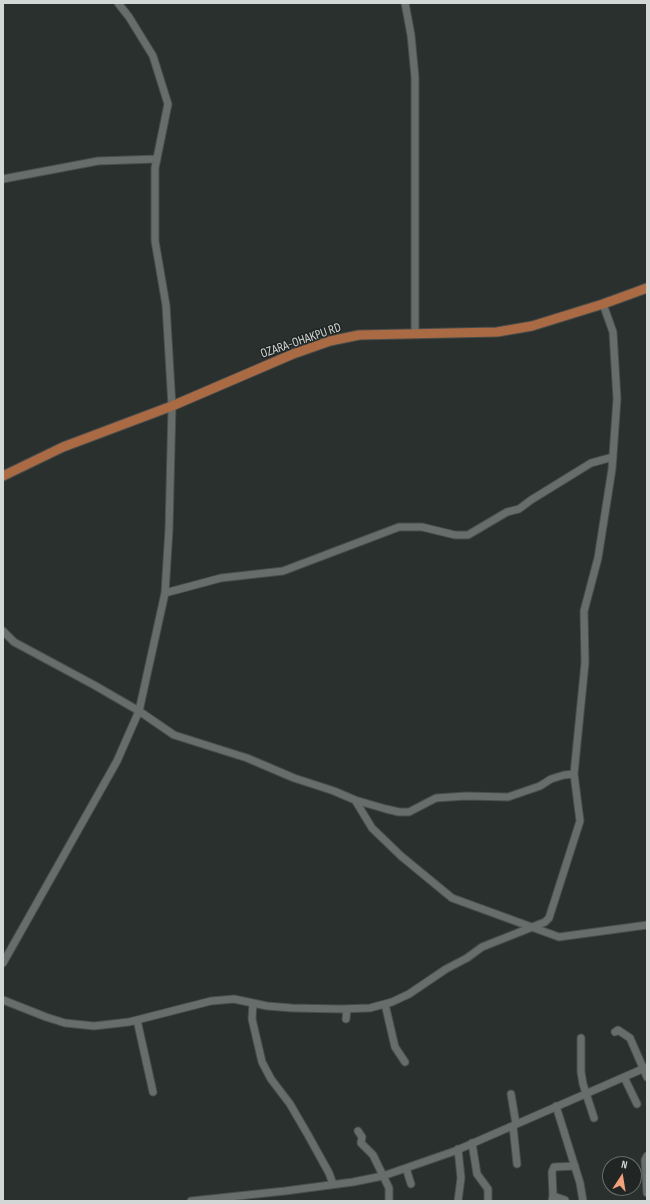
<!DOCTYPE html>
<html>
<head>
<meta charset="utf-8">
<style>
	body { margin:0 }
	#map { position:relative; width:650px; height:1204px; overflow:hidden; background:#2a302e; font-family:"Sofia Sans Condensed",sans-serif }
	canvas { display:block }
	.frame { position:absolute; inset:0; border:4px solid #d3d7d5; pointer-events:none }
	.north { position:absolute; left:602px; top:1156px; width:40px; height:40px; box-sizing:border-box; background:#212624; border:1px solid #686d6b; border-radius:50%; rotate:12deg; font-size:11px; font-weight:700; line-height:16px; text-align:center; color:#d3d7d5 }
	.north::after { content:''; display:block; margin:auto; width:14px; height:18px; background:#f1a17b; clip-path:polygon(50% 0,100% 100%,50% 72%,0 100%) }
</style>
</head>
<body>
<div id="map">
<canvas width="650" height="1204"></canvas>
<div class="frame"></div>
<div class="north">N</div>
</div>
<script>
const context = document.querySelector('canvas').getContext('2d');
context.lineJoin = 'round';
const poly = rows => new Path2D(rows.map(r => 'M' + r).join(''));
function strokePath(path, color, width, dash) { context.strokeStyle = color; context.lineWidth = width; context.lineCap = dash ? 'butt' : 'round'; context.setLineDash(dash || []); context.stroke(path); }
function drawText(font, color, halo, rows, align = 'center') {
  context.font = font + ' "Sofia Sans Condensed",sans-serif'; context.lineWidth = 3; context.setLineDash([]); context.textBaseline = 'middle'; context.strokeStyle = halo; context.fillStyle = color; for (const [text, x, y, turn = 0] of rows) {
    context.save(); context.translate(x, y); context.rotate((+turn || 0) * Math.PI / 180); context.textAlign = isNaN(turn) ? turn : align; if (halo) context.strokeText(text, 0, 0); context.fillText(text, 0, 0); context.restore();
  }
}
const minor = poly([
	[405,3,411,35,415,77,415,334],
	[3,179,98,161,157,159],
	[165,593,221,578,283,571,399,527,422,527,455,535,468,535,507,512,519,509,531,500,591,463,613,457],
	[3,631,14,642,94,685,139,711,174,735,247,758,294,778,334,791,355,800,386,809,399,812,409,812,436,798,466,796,508,797,540,786,551,779,564,775,574,774],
	[355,800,372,828,401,856,452,898,559,937,647,925],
	[3,963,117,761,139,711,165,593,169,529,172,406,166,305,155,241,155,168,168,104,153,56,129,17,118,3],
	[3,1000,46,1017,65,1023,94,1026,129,1022,211,1001,234,999,267,1006,292,1008,341,1009,370,1008,392,1002,409,994,446,969,467,958,482,947,545,922,549,918,580,821,574,774,585,663,584,611,598,558,612,469,617,399,613,332,603,304],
	[253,1003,252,1019,262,1062,271,1079,290,1104,308,1135,329,1173,333,1184],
	[385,1004,395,1047,405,1062],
	[346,1019,347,1009],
	[137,1020,153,1092],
	[615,1032,618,1030,630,1038,647,1077],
	[581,1038,581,1072,583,1084,594,1118],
	[624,1077,637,1104],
	[511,1094,516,1124],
	[556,1106,580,1183,583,1201],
	[513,1126,517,1164],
	[358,1131,362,1137,361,1143,373,1155,389,1188,389,1201],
	[472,1143,477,1174,488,1189,488,1201],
	[458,1149,461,1178,458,1201],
	[647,1156,645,1160,647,1193],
	[406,1168,411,1184],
	[553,1196,565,1200],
	[191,1201,285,1191,353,1182,383,1176,455,1151,647,1067],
	[552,1201,553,1196,552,1172,554,1167,575,1166]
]);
const major = poly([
	[3,476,63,447,172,406,293,354,330,341,359,335,497,332,532,326,603,304,647,288]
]);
const streetNames = [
	["OZARA-OHAKPU RD",301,341,-19]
];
strokePath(minor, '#494d4b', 9);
strokePath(major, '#494d4b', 11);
strokePath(minor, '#666d6a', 7);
strokePath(major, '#aa6a43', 9);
drawText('13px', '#d3d7d5', '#212624', streetNames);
</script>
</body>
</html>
